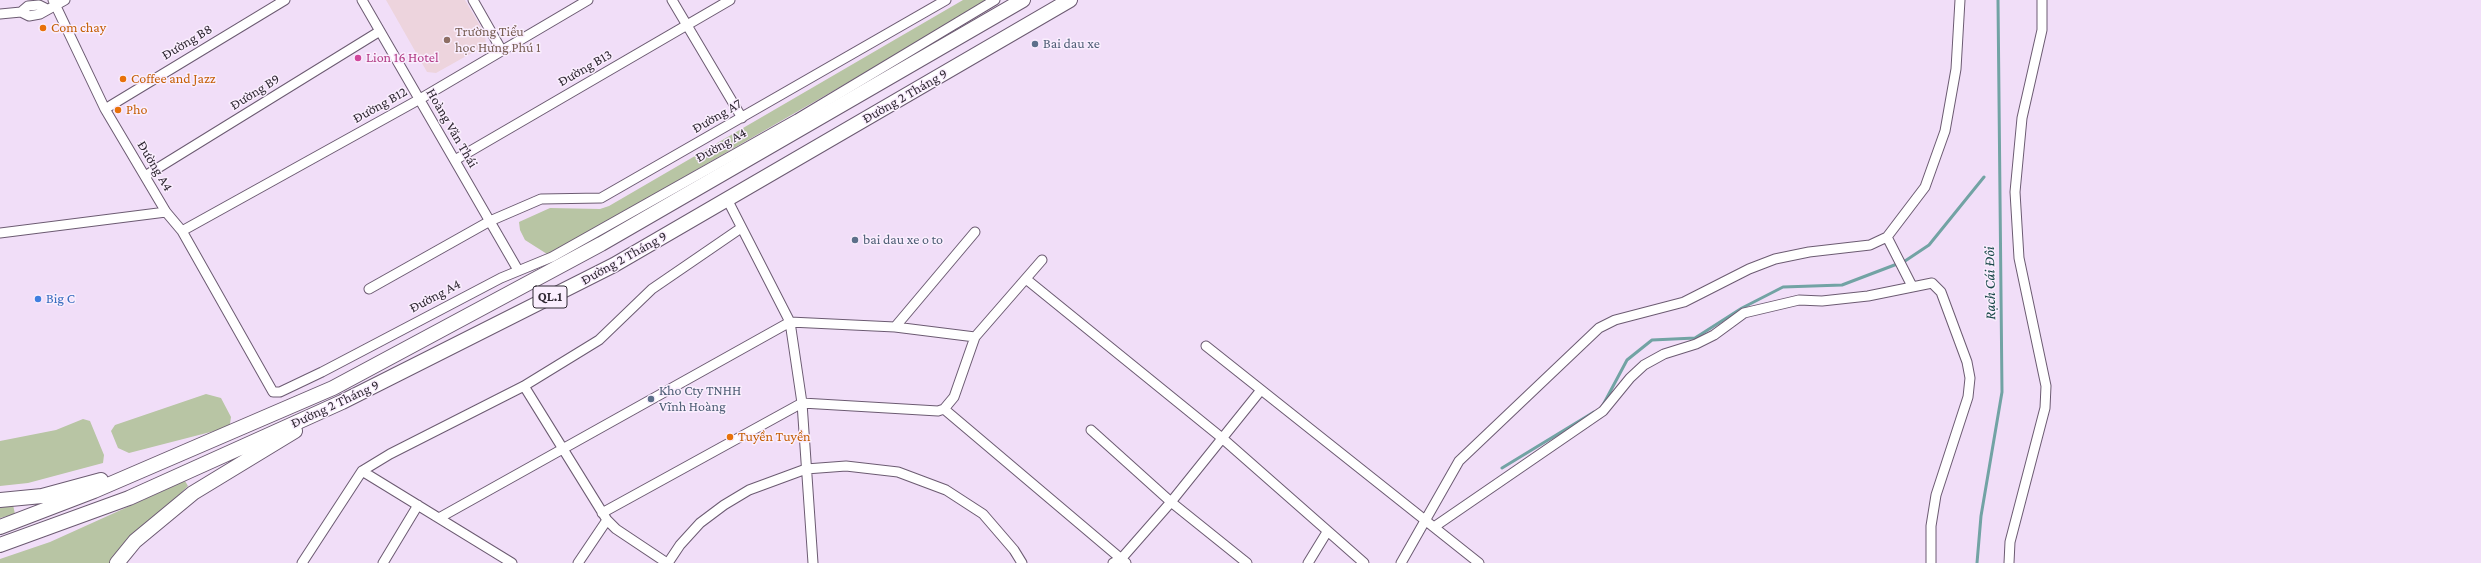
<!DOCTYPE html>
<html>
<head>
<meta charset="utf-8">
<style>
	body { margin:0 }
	canvas { display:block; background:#f1def8 }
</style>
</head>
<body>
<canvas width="2481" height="563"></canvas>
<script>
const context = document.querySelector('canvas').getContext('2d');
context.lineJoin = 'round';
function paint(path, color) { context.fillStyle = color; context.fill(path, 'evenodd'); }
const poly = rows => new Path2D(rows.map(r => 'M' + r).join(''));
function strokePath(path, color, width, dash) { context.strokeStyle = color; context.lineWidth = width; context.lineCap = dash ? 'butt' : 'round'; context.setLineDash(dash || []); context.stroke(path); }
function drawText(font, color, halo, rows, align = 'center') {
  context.font = font + ' "Crimson Pro",serif'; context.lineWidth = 3; context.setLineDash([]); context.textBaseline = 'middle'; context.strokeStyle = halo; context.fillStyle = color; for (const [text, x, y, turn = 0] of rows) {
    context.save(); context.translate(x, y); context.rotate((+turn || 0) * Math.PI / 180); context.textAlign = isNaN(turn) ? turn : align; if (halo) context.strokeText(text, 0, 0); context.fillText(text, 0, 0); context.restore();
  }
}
const education = poly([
	[386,0,465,0,485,34,486,45,436,73,427,72]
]);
const green = poly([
	[963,0,991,0,590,231,547,254,525,240,520,230,519,222,550,208,600,209,609,206],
	[206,394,221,398,231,417,230,424,226,428,129,453,118,448,111,431,115,425],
	[83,419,90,421,104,455,103,463,28,483,0,486,0,441,56,430],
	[185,481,188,486,134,539,113,563,0,563,0,559,50,542],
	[13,505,15,514,0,518,0,506]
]);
const stream = poly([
	[1603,405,1627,360,1652,340,1695,338,1742,308,1783,287,1842,285,1905,261,1929,245,1984,177],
	[1502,468,1594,412],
	[1977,563,1981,516,2002,392,1998,0]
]);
const minor = poly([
	[53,0,105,109,166,212,182,231,273,392,280,392,322,372,501,278,552,257,797,119,995,0],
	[362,0,518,270],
	[473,0,502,51],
	[672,0,742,118],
	[21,12,28,6,39,5,47,9],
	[0,14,21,12,29,16,40,14,65,0],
	[105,109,285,0],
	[455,160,730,0],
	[145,176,380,31],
	[727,199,790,322,802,403,813,563],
	[182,231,420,99,588,0],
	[0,233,166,212],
	[1887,237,1912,286],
	[1026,279,1222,438,1364,563],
	[369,289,490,221,541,199,601,198,946,0],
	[895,327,975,232],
	[975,337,1042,260],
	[1206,346,1479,563],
	[524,386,607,520,616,529,667,563],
	[944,409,1126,563],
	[1091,430,1171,502,1247,563],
	[362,471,512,563],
	[439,518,790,322,895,327,975,337,954,397,944,409,938,411,802,403,602,513],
	[1434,527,1603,411,1630,378,1644,365,1664,354,1696,344,1714,335,1744,313,1799,300,1822,301,1868,296,1932,283,1941,292,1967,362,1970,378,1968,397,1936,495,1931,526,1931,563],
	[302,563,362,471,390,454,524,386,599,340,652,289,741,228],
	[383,563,418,505],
	[578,563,607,520],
	[668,563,680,545,700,523,724,505,749,490,806,469,846,466,898,472,946,490,983,514,1014,550,1022,563],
	[1113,563,1121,559,1171,502,1261,390],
	[1308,563,1327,532],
	[1401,563,1459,461,1599,328,1615,320,1684,302,1749,269,1775,259,1809,252,1870,245,1887,237,1925,187,1945,131,1956,69,1960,0],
	[2009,563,2010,542,2045,408,2046,386,2019,258,2015,192,2022,118,2042,30,2042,0]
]);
const highway = poly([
	[0,500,42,496,101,480],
	[0,527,94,491,333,388,601,244,1023,0],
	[0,545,129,498,342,402,614,265,1070,0],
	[117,563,135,541,193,493,295,431]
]);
const markers = [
	[43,28,4,"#e8710a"],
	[447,40,4,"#8d6e63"],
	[1035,44,4,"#5c6f8a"],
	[358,58,4,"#d1479c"],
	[123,79,4,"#e8710a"],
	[118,110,4,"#e8710a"],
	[855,240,4,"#5c6f8a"],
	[38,299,4,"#3f7fe0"],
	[651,399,4,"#5c6f8a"],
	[730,437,4,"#e8710a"]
];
const shields = [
	[550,297,34]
];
const shieldNames = [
	["QL.1",550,297]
];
const foodNames = [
	["Com chay",51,28],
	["Coffee and Jazz",131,79],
	["Pho",126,110],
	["Tuyền Tuyền",738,437]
];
const educationNames = [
	["Trường Tiểu",455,32],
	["học Hưng Phú 1",455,48]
];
const streetNames = [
	["Đường B8",187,42,-31],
	["Đường B13",585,68,-30],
	["Đường B9",255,92,-32],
	["Đường 2 Tháng 9",905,96,-30],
	["Đường B12",380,105,-29],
	["Đường A7",717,116,-30],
	["Hoàng Văn Thái",452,128,60],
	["Đường A4",721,145,-29],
	["Đường A4",155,166,59],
	["Đường 2 Tháng 9",624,258,-29],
	["Đường A4",435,296,-28],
	["Đường 2 Tháng 9",335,404,-25]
];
const serviceNames = [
	["Bai dau xe",1043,44],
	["bai dau xe o to",863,240],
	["Kho Cty TNHH",659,391],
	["Vĩnh Hoàng",659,407]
];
const hotelNames = [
	["Lion 16 Hotel",366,58]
];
const shopNames = [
	["Big C",46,299]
];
const waterNames = [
	["Rạch Cái Đôi",1990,283,-91]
];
paint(education, '#edd4dd');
paint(green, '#b8c5a4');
strokePath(stream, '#72a3a4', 3);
strokePath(minor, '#6c5b72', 11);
strokePath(highway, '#6c5b72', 16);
strokePath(minor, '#fff', 9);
strokePath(highway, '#fff', 14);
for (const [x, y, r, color] of markers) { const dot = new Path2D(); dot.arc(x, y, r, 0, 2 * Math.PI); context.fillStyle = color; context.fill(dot); strokePath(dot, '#faeefe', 1.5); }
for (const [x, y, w] of shields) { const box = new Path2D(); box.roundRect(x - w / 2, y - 11, w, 22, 3); context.fillStyle = '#faeefe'; context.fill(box); strokePath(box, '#2f2832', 1); }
drawText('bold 13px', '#2f2832', null, shieldNames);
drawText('14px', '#c56008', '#faeefe', foodNames, 'left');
drawText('14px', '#785e54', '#faeefe', educationNames, 'left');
drawText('14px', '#2f2832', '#faeefe', streetNames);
drawText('14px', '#4e5e75', '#faeefe', serviceNames, 'left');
drawText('14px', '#b23c85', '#faeefe', hotelNames, 'left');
drawText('14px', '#366cbe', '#faeefe', shopNames, 'left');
drawText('italic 15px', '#1a4849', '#faeefe', waterNames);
</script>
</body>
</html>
